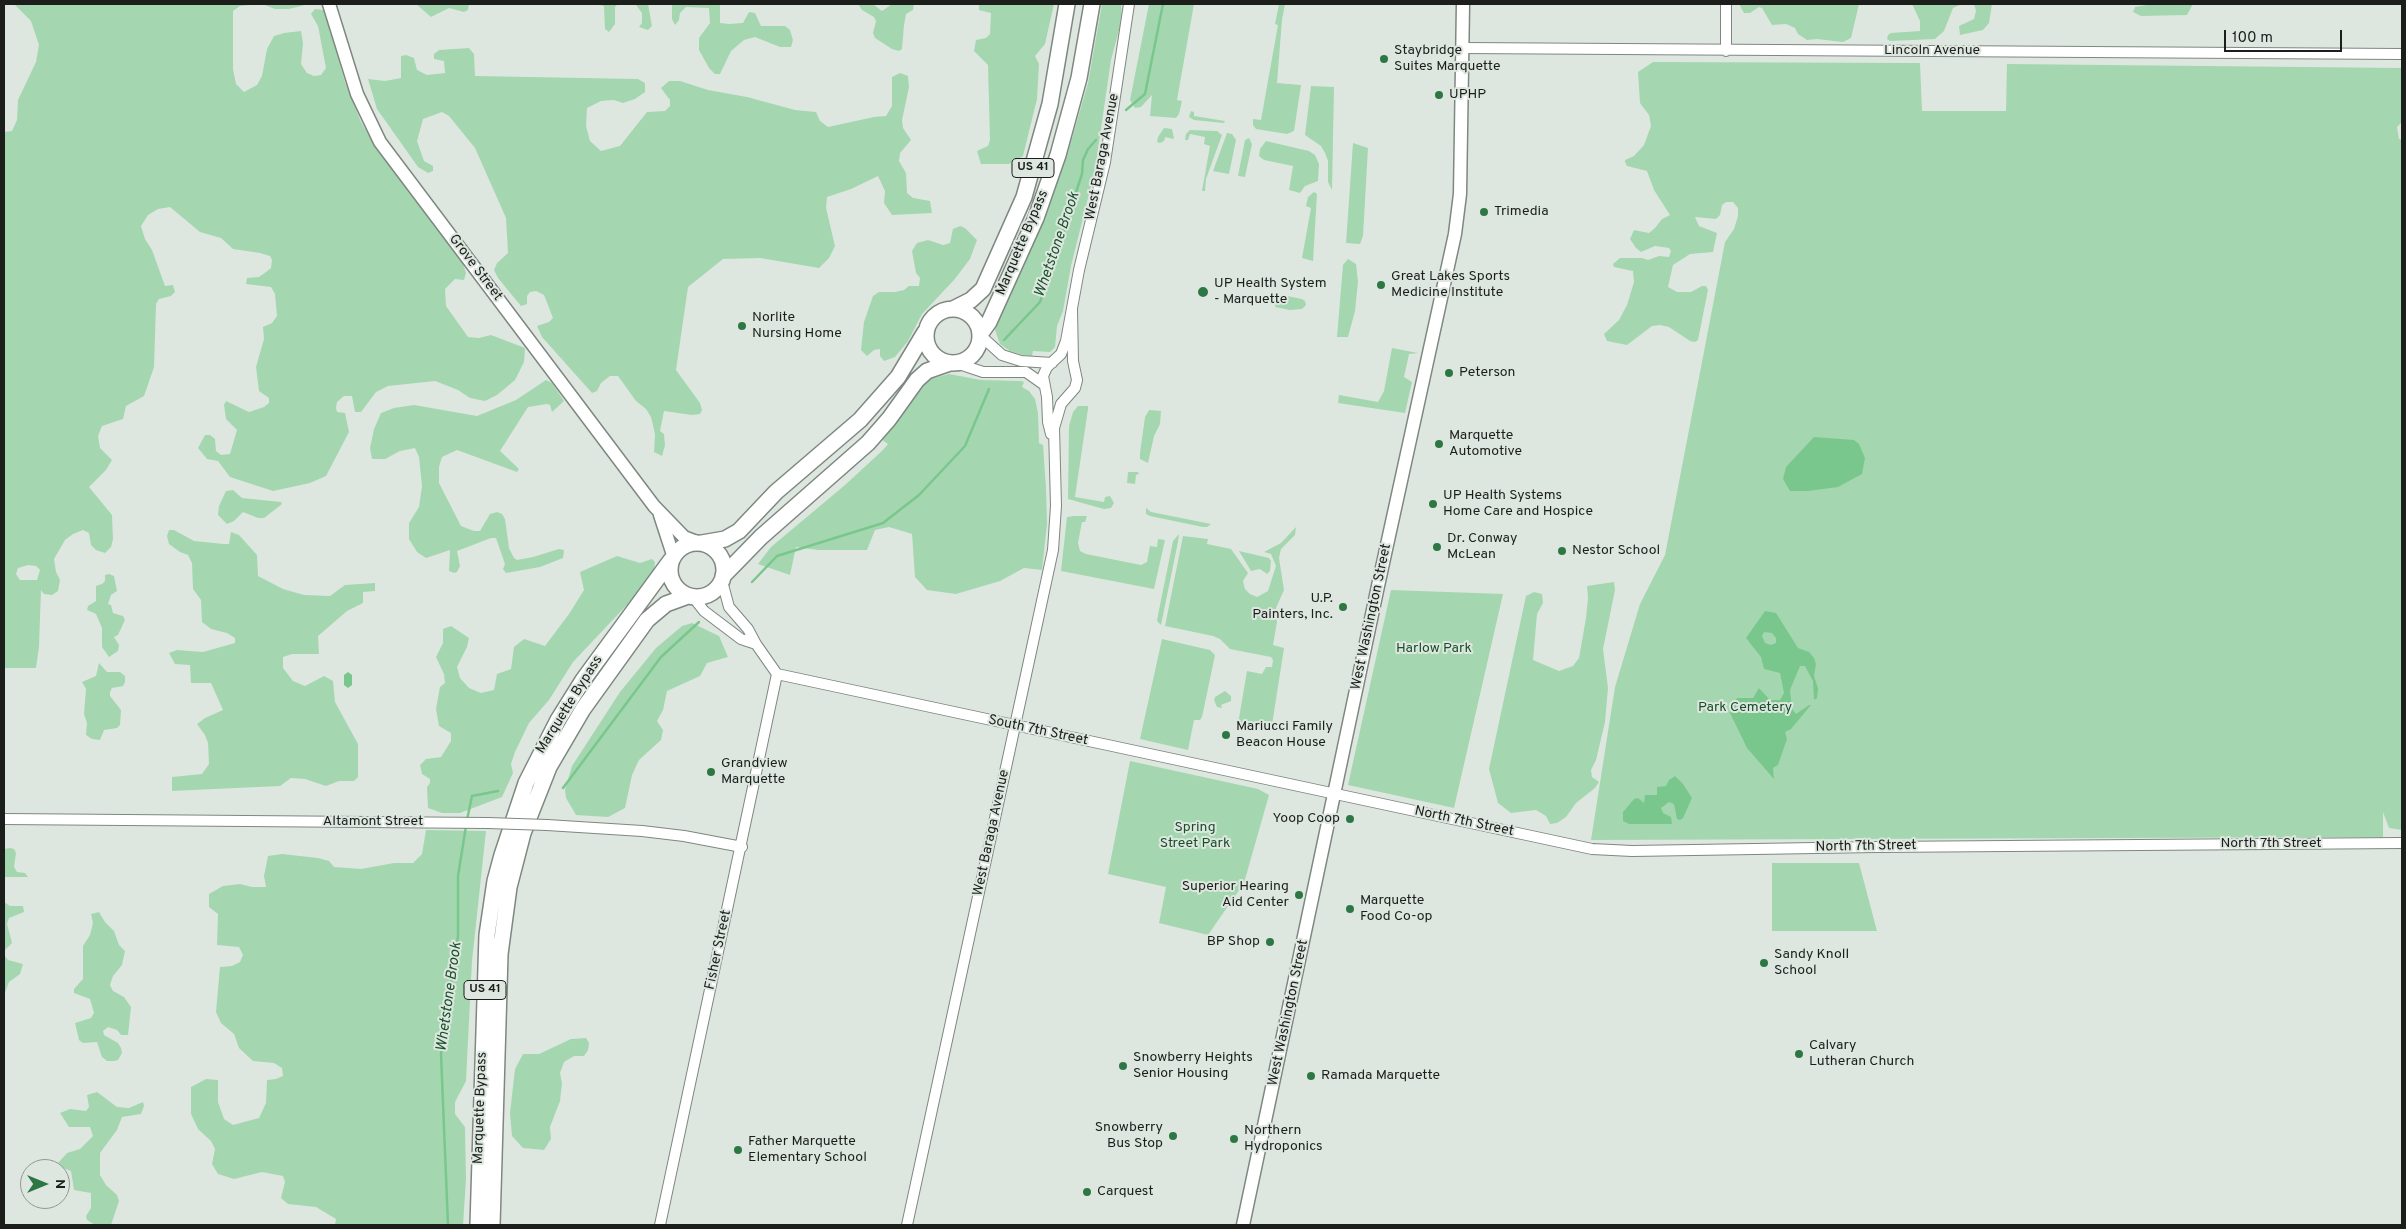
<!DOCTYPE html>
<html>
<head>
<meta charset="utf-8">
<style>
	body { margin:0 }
	#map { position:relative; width:2406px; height:1229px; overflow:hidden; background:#dee7df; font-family:Overpass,sans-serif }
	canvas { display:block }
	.frame { position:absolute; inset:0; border:5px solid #1b1e1b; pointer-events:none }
	.north { position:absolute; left:20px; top:1159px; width:50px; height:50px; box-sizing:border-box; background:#dee7df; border:1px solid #909791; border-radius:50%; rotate:90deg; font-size:14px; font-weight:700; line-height:20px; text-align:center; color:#1b1e1b }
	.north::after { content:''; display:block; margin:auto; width:18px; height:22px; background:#2d7745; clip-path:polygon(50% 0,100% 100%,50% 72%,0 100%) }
	.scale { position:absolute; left:2224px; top:30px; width:118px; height:22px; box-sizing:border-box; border:2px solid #1b1e1b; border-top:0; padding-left:6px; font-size:15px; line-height:18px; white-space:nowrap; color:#1b1e1b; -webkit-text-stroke:4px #dee7df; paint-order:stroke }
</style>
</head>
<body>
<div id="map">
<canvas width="2406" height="1229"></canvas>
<div class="frame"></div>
<div class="north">N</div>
<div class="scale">100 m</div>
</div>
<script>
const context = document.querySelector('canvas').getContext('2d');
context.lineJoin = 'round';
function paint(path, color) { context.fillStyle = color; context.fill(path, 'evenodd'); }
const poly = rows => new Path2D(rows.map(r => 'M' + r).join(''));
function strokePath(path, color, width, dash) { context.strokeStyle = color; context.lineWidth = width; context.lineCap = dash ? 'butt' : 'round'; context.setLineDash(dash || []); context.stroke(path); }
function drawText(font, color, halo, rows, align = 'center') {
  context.font = font + ' Overpass,sans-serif'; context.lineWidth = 4; context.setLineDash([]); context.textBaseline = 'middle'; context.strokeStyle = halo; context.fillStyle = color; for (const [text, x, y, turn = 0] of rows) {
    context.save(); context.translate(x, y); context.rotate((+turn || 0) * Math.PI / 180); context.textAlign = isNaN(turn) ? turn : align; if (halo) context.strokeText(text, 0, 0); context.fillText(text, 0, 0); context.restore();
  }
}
const green = poly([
	[14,4,309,4,289,9,275,9,262,4,240,6,233,11,233,69,236,84,244,92,257,85,262,76,267,49,274,36,284,33,301,31,303,43,301,64,307,73,314,76,321,75,326,68,318,26,311,14,315,9,324,10,345,82,361,122,372,141,462,260,466,273,464,280,455,279,445,289,446,306,468,337,479,338,491,335,525,348,524,362,515,380,497,395,485,401,470,398,458,390,435,381,388,386,376,392,361,412,355,412,352,396,344,396,337,402,336,408,337,412,345,413,349,432,326,476,310,483,273,491,230,477,218,461,207,459,198,448,205,435,210,435,215,439,216,451,221,455,230,454,237,430,226,419,224,405,226,401,249,412,264,407,269,403,269,398,259,391,256,367,264,339,263,327,272,323,277,316,275,294,271,287,246,284,247,278,259,277,266,272,271,268,272,260,270,256,260,253,233,249,221,238,200,232,170,207,158,209,148,215,141,226,145,239,152,250,165,286,173,285,175,292,171,296,159,299,156,304,154,367,144,396,126,406,123,419,102,426,98,436,100,448,112,460,106,470,89,487,112,515,113,539,111,547,105,553,96,550,91,545,89,533,83,530,73,534,65,540,54,559,56,572,60,580,58,591,52,595,44,594,41,590,39,647,36,668,4,668,4,132,12,131,17,120,18,100,36,62,39,45,31,21],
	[28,565,36,566,40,570,37,580,20,580,16,574,18,568],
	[416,4,469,4,468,10,464,12,449,8,431,17],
	[596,4,618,4,615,7,615,24,609,32,605,29,604,6],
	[627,4,648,4,652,26,648,30,639,27,642,23,642,13,636,5],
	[672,4,720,4,720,23,729,24,743,23,749,12,755,13,761,26,785,26,790,30,793,40,791,47,780,47,755,37,744,40,731,51,720,74,715,74,709,68,699,50,699,38,710,23,709,8,686,7,680,13,679,20,675,25,672,19],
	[858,4,873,4,882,11,892,4,914,4,913,10,906,14,904,25,902,49,899,51,892,49,875,38,873,33,876,21,874,17,862,10],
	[979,4,1054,4,1045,44,1035,56,1039,64,1037,99,1023,156,1009,164,981,164,977,151,988,146,990,140,988,65,974,51,976,40,986,38,990,34,991,13,979,10],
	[1102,4,1121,4,1122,19,1111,60,1095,170,1071,266,1063,311,1057,326,1055,347,1050,352,1033,351,1032,356,1023,355,1010,351,1000,344,994,327,1054,191,1068,152,1088,83],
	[1149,4,1194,4,1177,100,1182,101,1179,114,1176,118,1150,116,1152,95,1141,107,1135,108,1130,100],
	[1279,4,1285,4,1282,20,1277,83,1301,85,1294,131,1287,134,1256,129,1253,125,1253,119,1261,120,1278,25,1275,24],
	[1739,4,1859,4,1851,38,1843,42,1817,39,1807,40,1798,34,1795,28,1786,24,1772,25,1762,8,1759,7,1750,13,1744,13],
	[1912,4,1962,4,1953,8,1944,31,1935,39,1890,41,1887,39,1888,35,1891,33,1920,31,1920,21],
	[1974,4,1992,4,1989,23,1983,30,1960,35,1959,26,1974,19,1976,11],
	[2152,4,2193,4,2187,15,2141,16,2133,12,2135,7],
	[469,48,474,54,475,76,638,79,645,83,645,92,635,99,623,103,614,100,601,101,587,108,586,126,590,141,601,151,620,146,647,112,665,111,670,106,670,100,661,88,669,81,680,81,708,90,747,97,795,110,816,112,820,121,828,127,874,117,886,116,892,106,892,77,900,73,908,76,909,87,902,120,903,128,911,140,900,153,899,161,906,173,907,193,913,198,930,201,932,213,892,215,884,203,885,191,878,176,851,189,827,197,826,208,835,246,829,258,819,268,760,258,723,259,688,287,676,370,700,403,702,410,700,414,692,415,664,411,660,431,664,434,665,445,662,456,654,452,655,434,651,417,646,409,636,401,618,376,610,376,601,383,597,391,592,393,542,337,537,326,549,322,553,318,544,295,536,291,530,292,527,296,527,304,521,306,498,278,494,270,497,263,508,253,506,218,475,148,449,116,442,112,423,119,417,141,424,161,433,166,433,171,428,173,418,167,377,109,368,79,385,81,401,78,401,56,406,55,414,58,417,70,427,75,445,73,444,61,434,59,434,54,439,50],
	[1653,62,1920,63,1922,111,2006,111,2007,64,2402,68,2402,122,2397,127,2399,139,2402,140,2402,830,2389,828,2383,812,2383,837,1591,840,1615,687,1640,604,1665,555,1725,242,1734,229,1738,216,1738,208,1733,202,1726,202,1722,205,1720,215,1716,219,1695,217,1699,226,1717,233,1713,252,1690,254,1673,265,1668,287,1677,292,1691,292,1702,286,1706,286,1708,290,1698,340,1695,342,1690,341,1669,327,1660,325,1652,326,1627,345,1607,341,1604,334,1619,320,1627,305,1634,282,1633,271,1614,267,1613,264,1620,258,1642,258,1648,260,1659,256,1669,257,1671,251,1669,248,1655,246,1641,252,1636,248,1630,239,1634,230,1649,233,1655,228,1662,219,1670,215,1654,190,1647,171,1627,166,1625,162,1625,160,1634,156,1644,145,1651,126,1649,115,1640,103,1638,72],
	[1311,86,1334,87,1332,190,1328,182,1328,161,1325,153,1321,146,1305,135],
	[1191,111,1194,112,1194,116,1225,121,1224,123,1194,120,1189,117],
	[1164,128,1172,129,1174,139,1165,137,1164,141,1160,143,1157,142,1158,137],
	[1190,130,1217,131,1222,135,1206,179,1205,191,1202,191,1210,146,1204,144,1205,137,1190,134,1188,140,1185,140,1186,134],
	[1227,133,1232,134,1236,140,1229,174,1213,171],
	[1249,138,1252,144,1245,177,1238,176,1245,140],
	[1266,141,1309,151,1315,155,1319,164,1318,181,1305,186,1300,193,1289,190,1293,166,1264,160,1259,156,1260,149],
	[1353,143,1368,148,1363,236,1360,244,1346,243],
	[1314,192,1317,194,1313,261,1302,258,1311,208,1306,206,1308,197],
	[960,226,965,228,977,240,970,259,954,280,922,314,908,341,895,357,884,361,880,356,880,349,874,350,867,356,861,350,864,322,873,296,879,292,895,292,904,290,909,286,919,286,920,278,916,273,912,251,917,243,928,240,943,245,950,243,953,229],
	[1348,259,1356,264,1358,282,1355,311,1348,337,1337,337,1343,265],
	[1277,294,1302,299,1305,301,1306,305,1302,309,1290,310,1275,307],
	[1392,348,1418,353,1409,354,1404,377,1412,382,1405,413,1338,403,1339,395,1378,402,1384,391],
	[949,374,981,380,1021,381,1024,382,1022,387,1029,391,1035,399,1038,413,1039,443,1043,445,1046,488,1047,524,1042,570,1024,568,1000,581,956,594,927,590,915,577,912,534,889,527,875,530,867,550,818,550,796,547,790,575,758,564,771,547,845,485,883,450,888,444,881,439,927,380],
	[546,380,552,383,564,401,552,412,550,405,547,404,528,407,500,451,519,469,517,472,457,450,442,457,439,467,439,483,461,526,474,531,480,531,490,514,497,512,502,514,505,519,509,548,514,558,517,560,533,557,559,549,564,550,563,558,540,567,506,573,503,569,505,564,496,538,491,538,457,551,460,566,457,572,454,573,449,571,450,550,426,558,417,552,409,539,409,523,419,507,422,486,419,457,415,448,400,451,385,459,372,459,370,448,374,429,381,413,394,408,414,405,477,416,516,400],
	[1078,406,1088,406,1088,409,1075,497,1104,502,1105,497,1110,496,1114,503,1111,508,1104,509,1068,499,1069,426,1073,412],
	[1149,410,1161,411,1160,424,1154,436,1148,463,1140,459,1140,453,1145,417],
	[1128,472,1138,472,1139,474,1136,475,1135,484,1127,483],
	[233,490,242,498,281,502,282,504,264,518,258,518,243,512,234,521,227,524,218,515,219,506,226,491],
	[1146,508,1151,512,1211,524,1207,527,1203,527,1150,516,1146,514],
	[1074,516,1087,516,1085,522,1082,522,1078,543,1080,551,1086,554,1141,565,1147,562,1150,546,1157,547,1158,539,1165,540,1154,589,1061,571,1067,517],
	[1296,527,1295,535,1281,549,1279,558,1284,590,1276,608,1277,622,1273,645,1284,648,1272,725,1268,729,1255,726,1254,723,1250,722,1249,727,1238,724,1247,671,1262,674,1266,667,1272,667,1273,660,1271,657,1230,649,1220,639,1213,636,1165,626,1183,536,1208,539,1207,544,1231,549,1248,573,1243,581,1245,589,1250,594,1257,597,1268,591,1276,566,1271,554,1264,552,1281,543],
	[169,530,174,530,194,541,224,544,229,544,231,532,239,535,257,555,258,576,283,589,304,595,330,596,345,585,375,583,375,591,363,592,363,603,347,611,318,636,319,654,292,654,283,657,283,668,293,681,305,686,324,676,333,681,335,702,358,744,358,777,354,781,339,781,326,786,305,779,291,778,280,786,172,791,172,777,202,774,209,764,208,743,205,735,197,724,205,718,223,710,211,683,191,683,190,665,175,664,169,653,177,650,203,652,235,643,235,638,227,633,211,629,202,622,201,600,193,589,192,563,188,555,180,552,169,544,167,536],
	[1179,534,1178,542,1161,625,1157,621,1158,615,1173,541],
	[1239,551,1269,558,1271,561,1270,571,1267,574,1260,569,1251,571],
	[617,556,640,563,652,559,655,562,654,570,641,590,573,662,549,700,529,723,515,752,511,764,513,773,502,797,460,813,442,813,428,808,427,787,430,783,430,779,422,774,420,765,426,759,441,757,451,741,451,733,439,726,436,709,440,687,445,683,444,674,436,657,443,643,443,629,451,626,469,638,467,647,457,667,460,678,469,688,481,693,494,690,497,674,511,669,514,647,524,639,545,646,569,614,584,590,580,572],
	[109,574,114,576,117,591,111,595,108,604,111,605,113,613,123,616,125,620,118,635,114,637,119,645,118,651,109,657,102,647,102,628,96,614,87,610,88,606,96,601,96,586,102,584,105,581,105,575],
	[1614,582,1615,590,1603,649,1608,688,1605,722,1596,760,1591,770,1592,777,1599,782,1595,788,1576,803,1566,817,1557,823,1550,824,1546,816,1536,810,1511,813,1498,803,1489,769,1526,596,1534,592,1542,594,1543,603,1537,614,1533,660,1559,671,1573,666,1579,658,1586,618,1588,598,1587,586],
	[1391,590,1503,594,1454,808,1348,785],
	[692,623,719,636,728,657,707,663,700,676,667,691,663,710,657,721,663,730,661,740,639,760,632,775,625,808,608,817,576,815,566,798,565,790,572,766,620,692,656,648,682,626],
	[1162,639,1210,650,1215,655,1202,717,1200,720,1194,720,1188,750,1140,739],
	[99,663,107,672,120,672,125,676,125,682,123,686,112,688,110,692,110,696,121,710,120,725,117,728,104,730,100,740,92,739,86,735,87,723,84,714,86,689,82,682,96,676],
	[1225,691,1231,696,1231,701,1221,705,1222,708,1217,707,1214,700,1215,697],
	[1130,761,1258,789,1269,795,1244,883,1208,935,1159,923,1166,887,1108,874],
	[426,830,486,831,472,961,466,1081,455,1102,455,1114,465,1127,466,1179,463,1225,335,1225,336,1219,316,1207,288,1204,281,1198,285,1182,283,1176,262,1172,234,1179,218,1174,212,1164,215,1149,211,1141,198,1129,191,1114,191,1087,206,1079,218,1080,218,1102,224,1119,233,1125,259,1118,266,1103,267,1080,276,1079,283,1076,282,1068,274,1063,253,1061,239,1048,234,1034,221,1023,216,1012,220,967,232,966,240,962,243,955,239,947,217,945,218,914,209,907,209,894,223,886,240,884,252,887,266,887,264,876,268,856,282,854,318,858,329,861,334,867,361,869,394,863,413,863,422,854],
	[10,848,14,849,16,853,14,867,17,872,25,873,28,877,4,877,4,849],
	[1772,863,1859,863,1877,931,1772,931],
	[4,902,10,906,23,906,24,912,9,918,7,924,12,943,5,950,4,955,8,960,23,964,20,974,9,982,4,995],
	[99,912,105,922,114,931,119,945,125,951,122,965,113,976,110,985,113,991,124,997,131,1007,128,1035,121,1035,117,1030,108,1027,103,1031,104,1035,118,1043,121,1048,122,1053,118,1060,114,1061,107,1061,102,1057,97,1042,83,1043,79,1040,75,1023,91,1018,94,1013,90,999,74,993,74,989,83,979,83,946,90,935,93,923,91,914],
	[586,1038,589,1043,588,1050,584,1056,574,1056,564,1062,560,1073,562,1083,560,1101,550,1127,551,1139,544,1150,523,1148,512,1136,510,1113,515,1069,523,1054,539,1054,571,1039],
	[97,1092,117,1107,129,1108,143,1102,144,1106,141,1114,122,1117,117,1130,100,1153,100,1175,106,1185,117,1195,119,1201,111,1225,95,1225,87,1220,86,1216,91,1208,91,1193,74,1190,71,1171,58,1166,58,1163,67,1153,80,1149,93,1136,90,1127,69,1127,60,1113,70,1109,86,1111,89,1107,87,1095]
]);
const water = poly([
	[1814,437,1854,440,1859,444,1865,458,1862,474,1838,487,1808,491,1790,491,1783,479,1786,467],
	[1765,611,1776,613,1798,648,1809,652,1814,658,1816,664,1814,676,1818,688,1817,698,1814,700,1813,681,1805,666,1800,666,1790,690,1792,709,1796,714,1809,705,1811,705,1791,729,1785,732,1787,739,1778,765,1773,768,1774,779,1747,748,1730,713,1737,698,1753,698,1759,688,1770,700,1780,700,1784,693,1780,673,1764,669,1761,657,1746,638],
	[1764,632,1772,633,1776,638,1776,643,1771,645,1765,643,1762,636],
	[348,672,352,675,352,685,348,688,344,685,344,675],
	[1675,776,1683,784,1692,798,1683,818,1680,820,1677,819,1674,804,1669,802,1661,808,1663,813,1671,817,1672,824,1629,824,1623,821,1623,812,1634,799,1638,798,1644,803,1645,795,1657,795,1657,787,1666,786,1669,780]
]);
const stream = poly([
	[1126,110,1145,94,1163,4],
	[1004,340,1040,302,1082,174,1083,160,1088,149,1096,140],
	[752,582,777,556,883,523,919,495,965,446,989,389],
	[563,788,661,657,699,622],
	[467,820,472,796,498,791],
	[448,1225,441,1054,458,936,458,876,466,826]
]);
const minor = poly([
	[1463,48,2402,54],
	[1726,51,1726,4],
	[981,336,1002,355,1021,361,1052,363],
	[956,363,983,372,1026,372,1043,384],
	[1051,434,1048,422,1047,397,1043,376,1047,367,1061,354,1066,341,1079,270,1105,162,1129,4],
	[722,581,729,607,748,629,756,644,777,674,1592,849,1632,851,1877,847,2402,843],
	[693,597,704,611,741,639,756,644],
	[4,819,488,823],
	[547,825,642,831,684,836,742,847],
	[660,1225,777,674],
	[907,1225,1053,550,1056,506,1054,428,1061,404,1075,388,1077,380,1073,361,1072,309]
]);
const major = poly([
	[329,4,357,94,380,142,654,506,684,537,697,542],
	[660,515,673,555],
	[1243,1225,1378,586,1455,234,1460,194,1463,4]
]);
const highway = poly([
	'926 336a27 27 0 1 1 54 0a27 27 0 1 1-54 0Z',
	[953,309,971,300,983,289,1024,197,1050,104,1067,4],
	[981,333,989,322,1036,218,1058,155,1079,78,1092,4],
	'670 570a27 27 0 1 1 54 0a27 27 0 1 1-54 0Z',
	[702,543,725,539,739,531,776,492,860,420,898,377,925,332],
	[723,576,761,537,868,443,889,419,917,380,927,371,950,363],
	[478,1225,487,935,495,881,502,855,526,783,558,720,583,680,671,560],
	[492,1225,500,954,509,887,523,833,549,767,583,709,647,620,666,604,688,596]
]);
const minorBridge = poly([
	[488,823,547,825]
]);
const markers = [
	[1384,59,5,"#2d7745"],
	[1439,95,5,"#2d7745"],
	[1484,212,5,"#2d7745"],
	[1381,285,5,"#2d7745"],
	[1203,292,6,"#2d7745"],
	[742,326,5,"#2d7745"],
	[1449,373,5,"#2d7745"],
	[1439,444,5,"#2d7745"],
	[1433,504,5,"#2d7745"],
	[1437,547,5,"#2d7745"],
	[1562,551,5,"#2d7745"],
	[1343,607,5,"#2d7745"],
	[1226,735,5,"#2d7745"],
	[711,772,5,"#2d7745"],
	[1350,819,5,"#2d7745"],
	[1299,895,5,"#2d7745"],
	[1350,909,5,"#2d7745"],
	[1270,942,5,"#2d7745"],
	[1764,963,5,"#2d7745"],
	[1799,1054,5,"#2d7745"],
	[1123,1066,5,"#2d7745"],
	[1311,1076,5,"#2d7745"],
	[1173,1136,5,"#2d7745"],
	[1234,1139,5,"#2d7745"],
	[738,1150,5,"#2d7745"],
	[1087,1192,5,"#2d7745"]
];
const shields = [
	[1033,168,42],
	[485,990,42]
];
const shieldNames = [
	["US 41",1033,168],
	["US 41",485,990]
];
const poiNames = [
	["Staybridge",1394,51],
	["Suites Marquette",1394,67],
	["UPHP",1449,95],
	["Trimedia",1494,212],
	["Great Lakes Sports",1391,277],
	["Medicine Institute",1391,293],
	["UP Health System",1214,284],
	["- Marquette",1214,300],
	["Norlite",752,318],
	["Nursing Home",752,334],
	["Peterson",1459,373],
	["Marquette",1449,436],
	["Automotive",1449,452],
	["UP Health Systems",1443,496],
	["Home Care and Hospice",1443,512],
	["Dr. Conway",1447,539],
	["McLean",1447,555],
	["Nestor School",1572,551],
	["U.P.",1333,599,"right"],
	["Painters, Inc.",1333,615,"right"],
	["Mariucci Family",1236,727],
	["Beacon House",1236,743],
	["Grandview",721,764],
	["Marquette",721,780],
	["Yoop Coop",1340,819,"right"],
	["Superior Hearing",1289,887,"right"],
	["Aid Center",1289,903,"right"],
	["Marquette",1360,901],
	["Food Co-op",1360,917],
	["BP Shop",1260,942,"right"],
	["Sandy Knoll",1774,955],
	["School",1774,971],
	["Calvary",1809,1046],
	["Lutheran Church",1809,1062],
	["Snowberry Heights",1133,1058],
	["Senior Housing",1133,1074],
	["Ramada Marquette",1321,1076],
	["Snowberry",1163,1128,"right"],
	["Bus Stop",1163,1144,"right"],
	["Northern",1244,1131],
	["Hydroponics",1244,1147],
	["Father Marquette",748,1142],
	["Elementary School",748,1158],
	["Carquest",1097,1192]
];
const streetNames = [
	["Lincoln Avenue",1932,51],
	["West Baraga Avenue",1103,157,-79],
	["Marquette Bypass",1023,243,-67],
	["Grove Street",475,268,53],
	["West Washington Street",1372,617,-78],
	["Marquette Bypass",570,705,-58],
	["South 7th Street",1038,731,12],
	["Altamont Street",373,822],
	["North 7th Street",1464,822,12],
	["West Baraga Avenue",992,833,-78],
	["North 7th Street",2271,844],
	["North 7th Street",1866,847,-1],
	["Fisher Street",719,950,-78],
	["West Washington Street",1289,1013,-78],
	["Marquette Bypass",481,1108,-88]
];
const parkNames = [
	["Harlow Park",1434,649],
	["Park Cemetery",1745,708],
	["Spring",1195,828],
	["Street Park",1195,844]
];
const waterNames = [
	["Whetstone Brook",1058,245,-71],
	["Whetstone Brook",450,997,-82]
];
paint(green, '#a4d7b0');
paint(water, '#7ac78e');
strokePath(stream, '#7ac78e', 2.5);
strokePath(minor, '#7e8780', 12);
strokePath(major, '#7e8780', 15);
strokePath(highway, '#7e8780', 18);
strokePath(minor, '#fff', 10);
strokePath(major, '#fff', 12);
strokePath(highway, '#fff', 15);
strokePath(minorBridge, '#7e8780', 12, []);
strokePath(minorBridge, '#fff', 10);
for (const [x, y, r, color] of markers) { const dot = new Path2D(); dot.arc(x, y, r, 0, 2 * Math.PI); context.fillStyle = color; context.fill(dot); strokePath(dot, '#dee7df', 2); }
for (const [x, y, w] of shields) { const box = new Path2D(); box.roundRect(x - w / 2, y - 9.5, w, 19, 4); context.fillStyle = '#dee7df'; context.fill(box); strokePath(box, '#1b1e1b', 1); }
drawText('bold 12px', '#1b1e1b', null, shieldNames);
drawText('14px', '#1b1e1b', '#dee7df', poiNames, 'left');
drawText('14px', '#1b1e1b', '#dee7df', streetNames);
drawText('14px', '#164f29', '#dee7df', parkNames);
drawText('italic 15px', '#1a522d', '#dee7df', waterNames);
</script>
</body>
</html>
